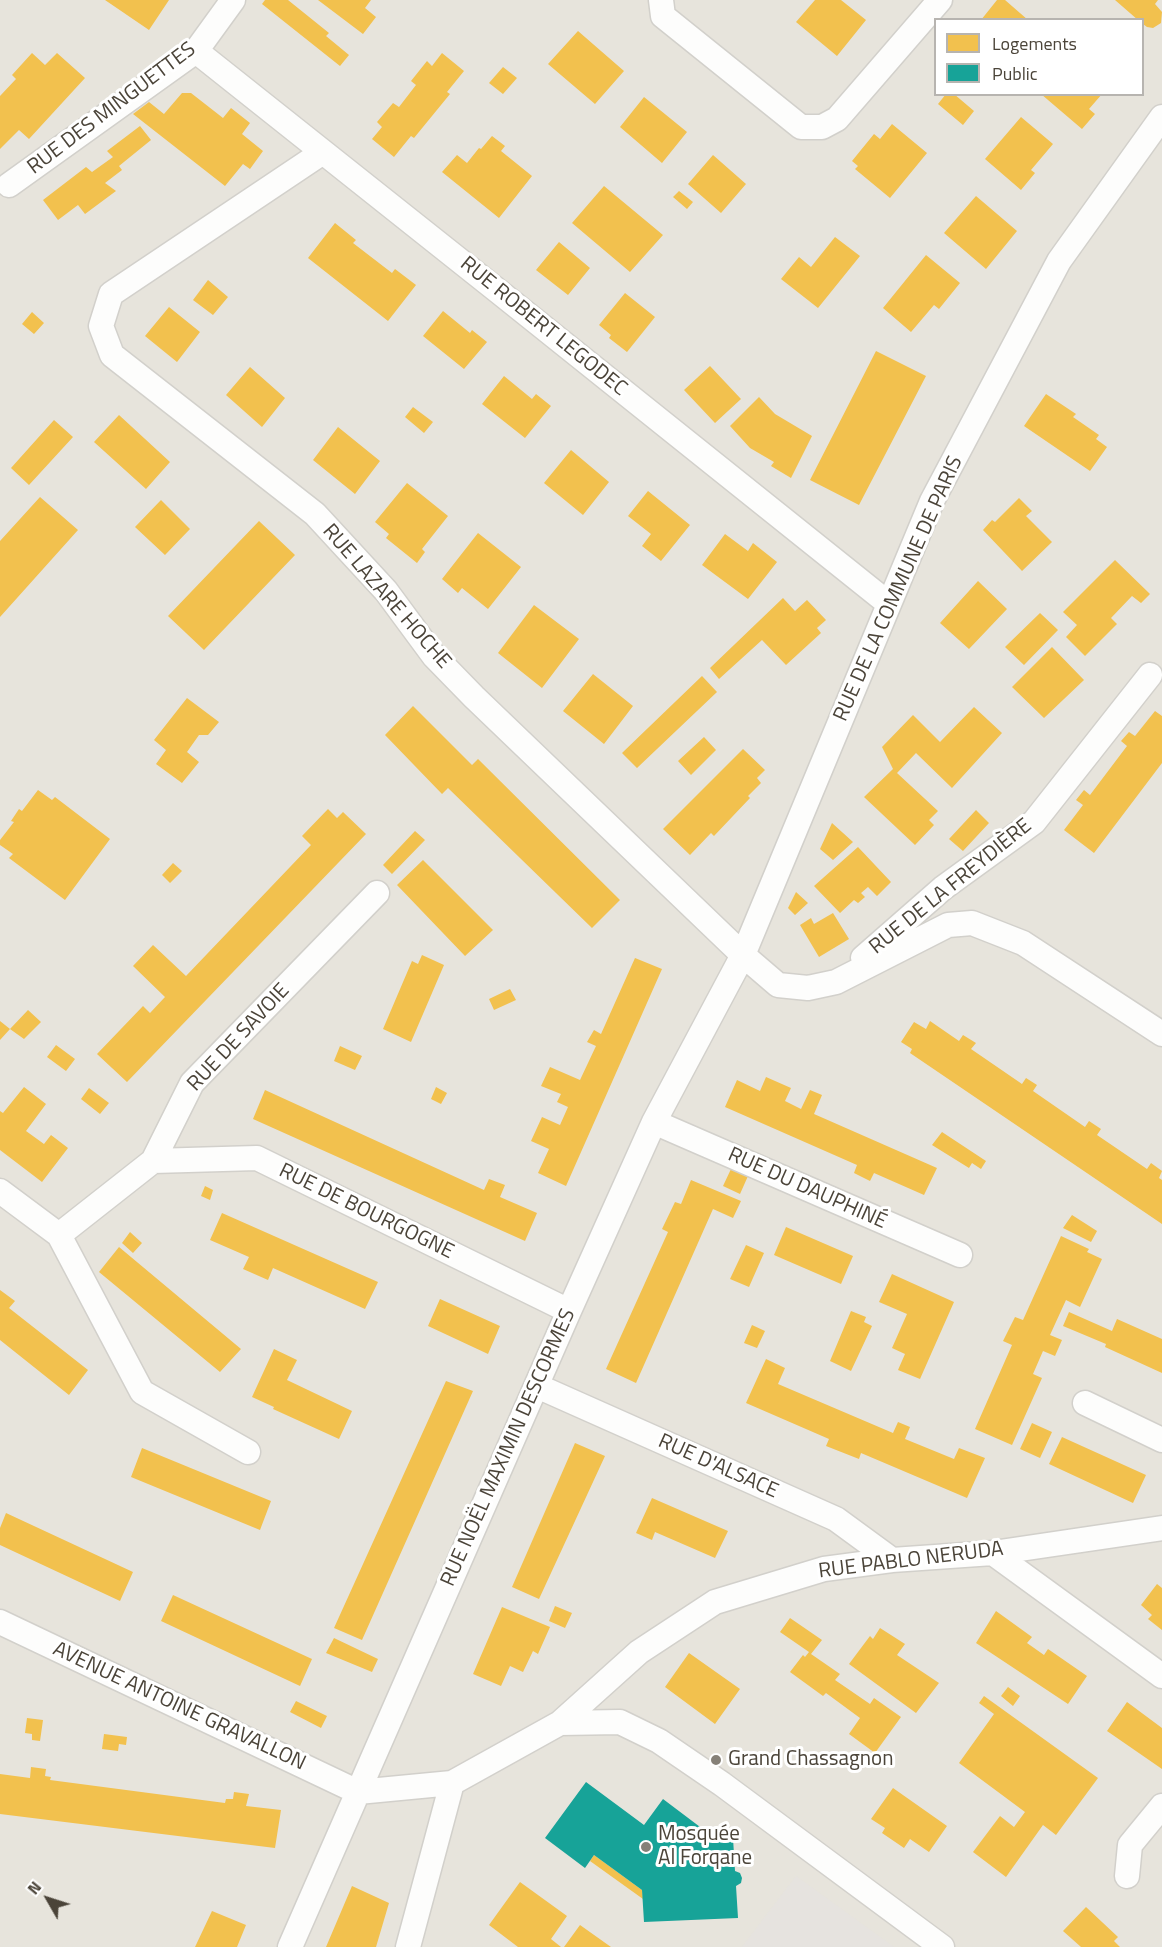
<!DOCTYPE html>
<html>
<head>
<meta charset="utf-8">
<style>
	body { margin:0 }
	#map { position:relative; width:1162px; height:1947px; overflow:hidden; background:#f4f2ee; font-family:"Titillium Web",sans-serif }
	canvas { display:block }
	.legend { position:absolute; left:934px; top:18px; width:210px; height:78px; box-sizing:border-box; background:#fff; border:2px solid #b7b4b0; margin:0; padding:8px 10px; list-style:none; font-size:18px; color:#4b4439 }
	.legend li { display:flex; align-items:center; gap:12px; height:30px }
	.legend b { width:30px; border:2px solid #b7b4b0 }
	.north { position:absolute; left:18px; top:1869px; width:60px; height:60px; -webkit-text-stroke:4px #fff; paint-order:stroke; rotate:309deg; font-size:16px; font-weight:700; line-height:24px; text-align:center; color:#4b4439 }
	.north::after { content:''; display:block; margin:auto; width:21px; height:27px; background:#4b4439; clip-path:polygon(50% 0,100% 100%,50% 72%,0 100%) }
</style>
</head>
<body>
<div id="map">
<canvas width="1162" height="1947"></canvas>
<ul class="legend">
<li><b style="height:16px;background:#f2c14e"></b>Logements</li>
<li><b style="height:16px;background:#17a398"></b>Public</li>
</ul>
<div class="north">N</div>
</div>
<script>
const context = document.querySelector('canvas').getContext('2d');
context.lineJoin = 'round';
function paint(path, color) { context.fillStyle = color; context.fill(path, 'evenodd'); }
const poly = rows => new Path2D(rows.map(r => 'M' + r).join(''));
function strokePath(path, color, width, dash) { context.strokeStyle = color; context.lineWidth = width; context.lineCap = dash ? 'butt' : 'round'; context.setLineDash(dash || []); context.stroke(path); }
function drawText(font, color, halo, rows, align = 'center') {
  context.font = font + ' "Titillium Web",sans-serif'; context.lineWidth = 6; context.setLineDash([]); context.textBaseline = 'middle'; context.strokeStyle = halo; context.fillStyle = color; for (const [text, x, y, turn = 0] of rows) {
    context.save(); context.translate(x, y); context.rotate((+turn || 0) * Math.PI / 180); context.textAlign = isNaN(turn) ? turn : align; if (halo) context.strokeText(text, 0, 0); context.fillText(text, 0, 0); context.restore();
  }
}
const residential = poly([
	[0,0,1162,0,1162,1947,0,1947],
	[936,20,1142,20,1142,94,936,94]
]);
const parking = poly([
	[796,1876,894,1947,742,1947]
]);
const homes = poly([
	[105,0,169,0,149,30],
	[265,0,288,0,329,33,326,36,349,55,340,66,262,4],
	[318,0,371,0,365,8,376,17,363,34],
	[815,0,841,0,866,20,837,56,796,22],
	[997,0,1005,0,1028,20,981,20],
	[1115,0,1158,0,1155,4,1162,12,1161,23,1153,28,1147,27,1143,24,1143,20,1138,20],
	[578,31,624,71,595,104,548,64],
	[32,53,45,65,57,53,85,78,29,139,19,130,0,149,0,96,16,79,12,75],
	[442,53,464,71,447,92,450,94,414,138,411,136,394,157,372,139,382,127,377,122,393,103,399,107,416,85,411,81,427,61,432,66],
	[503,67,517,78,503,94,489,83],
	[182,93,191,93,223,118,231,108,250,123,242,134,263,151,250,169,243,164,225,186,133,114,149,102,164,114],
	[946,94,954,94,974,111,963,125,938,104],
	[1041,94,1102,94,1089,109,1095,114,1082,129],
	[644,97,687,132,662,163,620,127],
	[1021,117,1053,144,1031,170,1035,173,1021,190,985,159],
	[892,124,927,153,890,198,855,169,858,166,852,161,874,134,880,139],
	[140,126,151,140,119,166,122,170,105,183,116,191,85,214,78,205,58,220,43,200,86,167,92,172,113,157,107,151],
	[492,136,505,146,501,151,532,176,499,218,442,172,457,155,467,163,479,148,481,149],
	[713,155,746,184,721,213,688,184],
	[604,186,663,235,630,272,572,223],
	[679,191,693,202,687,209,673,197],
	[976,196,1017,231,986,269,944,233],
	[335,223,356,240,353,243,392,273,395,269,416,285,388,321,308,258],
	[835,237,860,256,818,308,781,279,799,257,811,267],
	[559,242,590,268,568,295,536,270],
	[926,255,960,283,939,309,934,305,911,332,883,308],
	[208,280,228,297,213,315,193,300],
	[625,293,655,317,627,352,609,338,611,335,599,325],
	[169,307,200,332,177,362,145,336],
	[443,311,470,333,472,330,487,342,464,369,423,336],
	[32,312,44,323,34,334,22,324],
	[876,351,926,376,859,505,810,480],
	[710,366,741,399,715,423,684,390],
	[250,367,285,398,262,427,226,395],
	[504,376,532,399,536,394,551,406,525,438,482,404],
	[1046,394,1076,414,1073,417,1099,435,1096,439,1107,447,1090,471,1024,426],
	[759,397,775,414,812,436,791,478,771,466,774,462,750,448,730,426],
	[413,407,433,422,424,433,405,417],
	[119,415,170,462,146,489,94,442],
	[54,420,73,437,29,485,11,468],
	[338,427,380,461,355,494,313,460],
	[571,450,609,482,583,515,544,483],
	[407,483,448,516,422,549,425,552,417,563,386,538,389,534,375,522],
	[648,491,690,525,661,561,642,546,651,534,628,516],
	[40,497,78,530,0,617,0,541],
	[1019,498,1032,511,1026,516,1052,542,1022,571,983,530,992,520,995,522],
	[161,500,190,529,165,555,135,527],
	[259,521,295,555,204,650,168,616],
	[478,533,521,567,488,609,462,588,458,593,442,579],
	[725,534,748,551,753,543,777,562,748,599,702,565],
	[1115,560,1150,594,1141,603,1132,596,1111,618,1117,624,1085,656,1066,637,1077,625,1063,612],
	[978,581,1007,609,969,649,940,623],
	[783,598,795,611,807,600,826,620,817,628,821,633,786,665,762,640,719,679,710,668],
	[534,605,579,639,542,688,498,653],
	[1040,613,1058,630,1024,665,1005,647],
	[1052,647,1084,680,1044,718,1012,687],
	[593,674,633,706,604,744,563,711],
	[702,676,717,692,637,768,622,753],
	[187,698,219,722,208,735,199,735,187,752,199,762,182,783,156,764,166,750,154,740],
	[413,706,472,765,478,759,620,900,592,928,448,788,442,794,385,735],
	[974,707,1002,733,952,788,916,753,897,773,938,811,929,820,934,825,915,845,864,797,893,769,882,747,913,715,940,742],
	[1155,711,1162,716,1162,763,1094,853,1064,830,1083,805,1076,800,1084,790,1090,795,1127,746,1121,741,1129,732,1135,736],
	[704,737,716,750,691,775,678,761],
	[743,749,765,770,757,778,761,783,748,796,750,798,714,836,711,833,690,855,663,829],
	[38,790,52,800,55,797,110,839,65,900,9,858,13,854,0,845,0,840,14,822,11,821,19,809,22,811],
	[328,809,337,818,343,812,366,834,127,1082,97,1054,143,1006,150,1013,165,997,133,966,153,945,186,976,311,845,302,836],
	[976,810,989,823,963,851,949,839],
	[832,823,853,842,833,860,820,849],
	[415,831,425,840,392,874,383,865],
	[858,847,891,882,877,896,868,887,861,893,865,897,858,903,854,900,840,913,814,886],
	[423,860,493,930,465,956,397,885],
	[173,863,182,871,170,883,162,875],
	[796,892,808,903,795,915,788,908],
	[833,913,849,939,819,957,800,925,811,918,814,924],
	[422,955,444,965,411,1042,383,1029,412,961,418,964],
	[635,958,662,969,566,1186,538,1173,549,1149,531,1141,542,1117,560,1125,568,1107,557,1102,561,1094,541,1086,550,1067,580,1080,596,1046,587,1042,594,1030,601,1034],
	[510,989,516,1000,494,1010,489,999],
	[28,1010,41,1022,24,1039,10,1029],
	[0,1021,10,1029,0,1040],
	[930,1021,959,1041,963,1035,976,1043,971,1049,1022,1084,1026,1078,1037,1085,1033,1091,1085,1127,1089,1121,1101,1129,1097,1135,1147,1169,1151,1163,1162,1171,1159,1178,1162,1180,1162,1224,910,1053,912,1049,901,1042,914,1022,926,1029],
	[56,1045,75,1059,66,1071,47,1057],
	[340,1046,362,1056,355,1070,334,1061],
	[766,1077,791,1088,785,1101,801,1109,810,1090,822,1095,814,1114,937,1168,924,1195,874,1173,870,1181,854,1173,857,1165,725,1107,737,1080,760,1091],
	[24,1087,46,1104,26,1131,44,1144,51,1135,68,1148,42,1182,0,1150,0,1111,3,1113],
	[436,1087,447,1093,441,1104,431,1099],
	[89,1088,109,1103,100,1114,81,1099],
	[265,1090,484,1190,489,1179,505,1185,500,1197,537,1213,525,1241,253,1119],
	[942,1132,986,1161,981,1169,972,1163,969,1168,932,1145],
	[731,1169,748,1176,740,1194,723,1186],
	[691,1180,741,1201,733,1218,713,1209,636,1383,606,1369,668,1232,662,1229,675,1202,681,1204],
	[205,1186,213,1190,210,1200,201,1196],
	[222,1213,378,1282,365,1309,273,1268,268,1280,243,1269,249,1257,210,1240],
	[1072,1215,1097,1231,1091,1242,1063,1228],
	[786,1227,853,1256,841,1284,774,1255],
	[130,1232,142,1243,133,1253,122,1243],
	[1061,1236,1089,1249,1087,1252,1102,1259,1080,1307,1066,1300,1050,1335,1062,1340,1055,1356,1043,1351,1033,1374,1042,1378,1012,1445,975,1429,1012,1345,1003,1341,1015,1317,1023,1320],
	[746,1245,764,1253,749,1287,730,1279],
	[119,1247,241,1349,220,1372,99,1272],
	[892,1274,954,1302,920,1379,898,1370,905,1354,892,1348,907,1314,879,1302],
	[0,1290,15,1301,9,1308,88,1370,69,1395,0,1340],
	[440,1299,500,1326,488,1354,428,1326],
	[851,1311,866,1317,864,1322,872,1326,851,1371,830,1361],
	[1069,1312,1112,1331,1117,1319,1162,1339,1162,1373,1105,1347,1106,1344,1063,1326],
	[752,1325,765,1331,757,1348,744,1343],
	[274,1349,297,1360,287,1380,352,1411,339,1439,273,1409,274,1407,252,1397],
	[766,1359,785,1368,778,1384,893,1433,898,1422,910,1427,905,1439,954,1459,959,1448,985,1458,967,1498,861,1453,859,1459,826,1446,829,1439,746,1403],
	[446,1381,473,1391,362,1640,334,1628],
	[1032,1423,1052,1432,1040,1458,1020,1449],
	[1062,1437,1146,1475,1133,1503,1049,1464],
	[575,1443,605,1456,539,1599,512,1587],
	[142,1448,271,1501,260,1530,131,1477],
	[652,1498,728,1531,715,1558,655,1532,652,1540,636,1533],
	[6,1513,133,1572,120,1601,0,1545,0,1528],
	[1157,1584,1162,1588,1162,1630,1148,1619,1152,1615,1141,1605],
	[173,1595,312,1659,300,1686,161,1621],
	[555,1606,572,1613,565,1628,549,1621],
	[502,1607,550,1627,538,1654,533,1651,523,1672,510,1666,501,1686,473,1674],
	[996,1611,1032,1637,1027,1643,1044,1655,1048,1649,1087,1676,1068,1704,976,1643],
	[790,1618,822,1640,811,1654,840,1674,835,1680,870,1704,874,1698,901,1717,875,1753,849,1734,860,1718,826,1693,823,1696,790,1672,803,1655,805,1657,809,1652,780,1632],
	[880,1628,905,1644,897,1655,939,1683,916,1713,849,1664,870,1636,873,1639],
	[334,1638,378,1659,372,1672,326,1653],
	[689,1653,740,1689,715,1724,665,1687],
	[1008,1687,1020,1696,1013,1706,1001,1696],
	[984,1696,1098,1778,1056,1835,1043,1825,1006,1877,973,1852,1000,1816,1014,1827,1025,1812,959,1763,994,1714,979,1703],
	[296,1701,327,1716,321,1728,290,1712],
	[1127,1702,1162,1728,1162,1769,1107,1731],
	[27,1718,43,1720,40,1741,32,1740,32,1734,25,1733],
	[104,1734,127,1737,126,1745,119,1744,118,1751,102,1749],
	[31,1767,46,1769,45,1776,51,1777,50,1780,225,1803,226,1799,233,1799,234,1792,249,1794,246,1806,281,1810,275,1848,0,1814,0,1774,30,1778],
	[893,1788,947,1826,929,1852,910,1839,904,1848,882,1833,885,1828,871,1819],
	[594,1855,642,1890,643,1899,590,1861],
	[520,1882,567,1916,551,1939,561,1947,518,1947,489,1925],
	[352,1886,389,1903,376,1947,326,1947],
	[1086,1907,1118,1937,1114,1941,1120,1947,1081,1947,1063,1931],
	[212,1911,246,1925,237,1947,195,1947],
	[580,1925,611,1947,564,1947]
]);
const public = poly([
	[586,1782,644,1825,663,1799,716,1839,733,1838,735,1871,740,1873,742,1878,741,1883,736,1886,738,1918,644,1922,642,1890,594,1855,585,1868,545,1838]
]);
const street = poly([
	[661,0,663,16,801,127,822,127,837,119,940,0],
	[196,51,498,291,889,604],
	[323,152,111,294,101,326,112,355,315,514,386,591,434,656,474,697,743,955,778,985,808,988,836,982,948,925,972,923,1023,943,1162,1034],
	[9,185,196,51,233,0],
	[863,958,943,888,1034,822,1150,675],
	[654,1122,960,1255],
	[153,1161,257,1158,569,1311],
	[0,1191,59,1235,142,1392,248,1452],
	[59,1235,153,1161,192,1083,377,893],
	[537,1386,836,1519,892,1560],
	[1085,1403,1162,1440],
	[993,1553,1162,1676],
	[0,1622,358,1792],
	[560,1723,639,1652,715,1602,824,1569,892,1560,993,1553,1162,1528],
	[358,1792,452,1783,560,1723,620,1722,659,1741,722,1784,942,1947],
	[1127,1876,1130,1845,1162,1806],
	[290,1947,569,1311,654,1122,743,955,932,501,1059,261,1162,117],
	[408,1947,452,1783]
]);
const markers = [
	[716,1760,6,"#868178"],
	[646,1847,6,"#868178"]
];
const streetNames = [
	["RUE DES MINGUETTES",112,109,-37],
	["RUE ROBERT LEGODEC",543,327,39],
	["RUE DE LA COMMUNE DE PARIS",899,589,-66],
	["RUE LAZARE HOCHE",386,597,49],
	["RUE DE LA FREYDIÈRE",951,887,-39],
	["RUE DE SAVOIE",239,1038,-47],
	["RUE DU DAUPHINÉ",807,1189,24],
	["RUE DE BOURGOGNE",366,1212,26],
	["RUE NOËL MAXIMIN DESCORMES",509,1448,-66],
	["RUE D'ALSACE",718,1467,24],
	["RUE PABLO NERUDA",911,1561,-7],
	["AVENUE ANTOINE GRAVALLON",179,1707,25]
];
const poiNames = [
	["Grand Chassagnon",728,1760],
	["Mosquée",658,1835],
	["Al Forqane",658,1859]
];
paint(residential, '#e7e4dc');
paint(parking, '#e6e3df');
paint(homes, '#f2c14e');
paint(public, '#17a398');
strokePath(street, '#d2d0cb', 27);
strokePath(street, '#fdfdfc', 24);
for (const [x, y, r, color] of markers) { const dot = new Path2D(); dot.arc(x, y, r, 0, 2 * Math.PI); context.fillStyle = color; context.fill(dot); strokePath(dot, '#fff', 2); }
drawText('21px', '#4b4439', '#fff', streetNames);
drawText('21px', '#4b4439', '#fff', poiNames, 'left');
</script>
</body>
</html>
